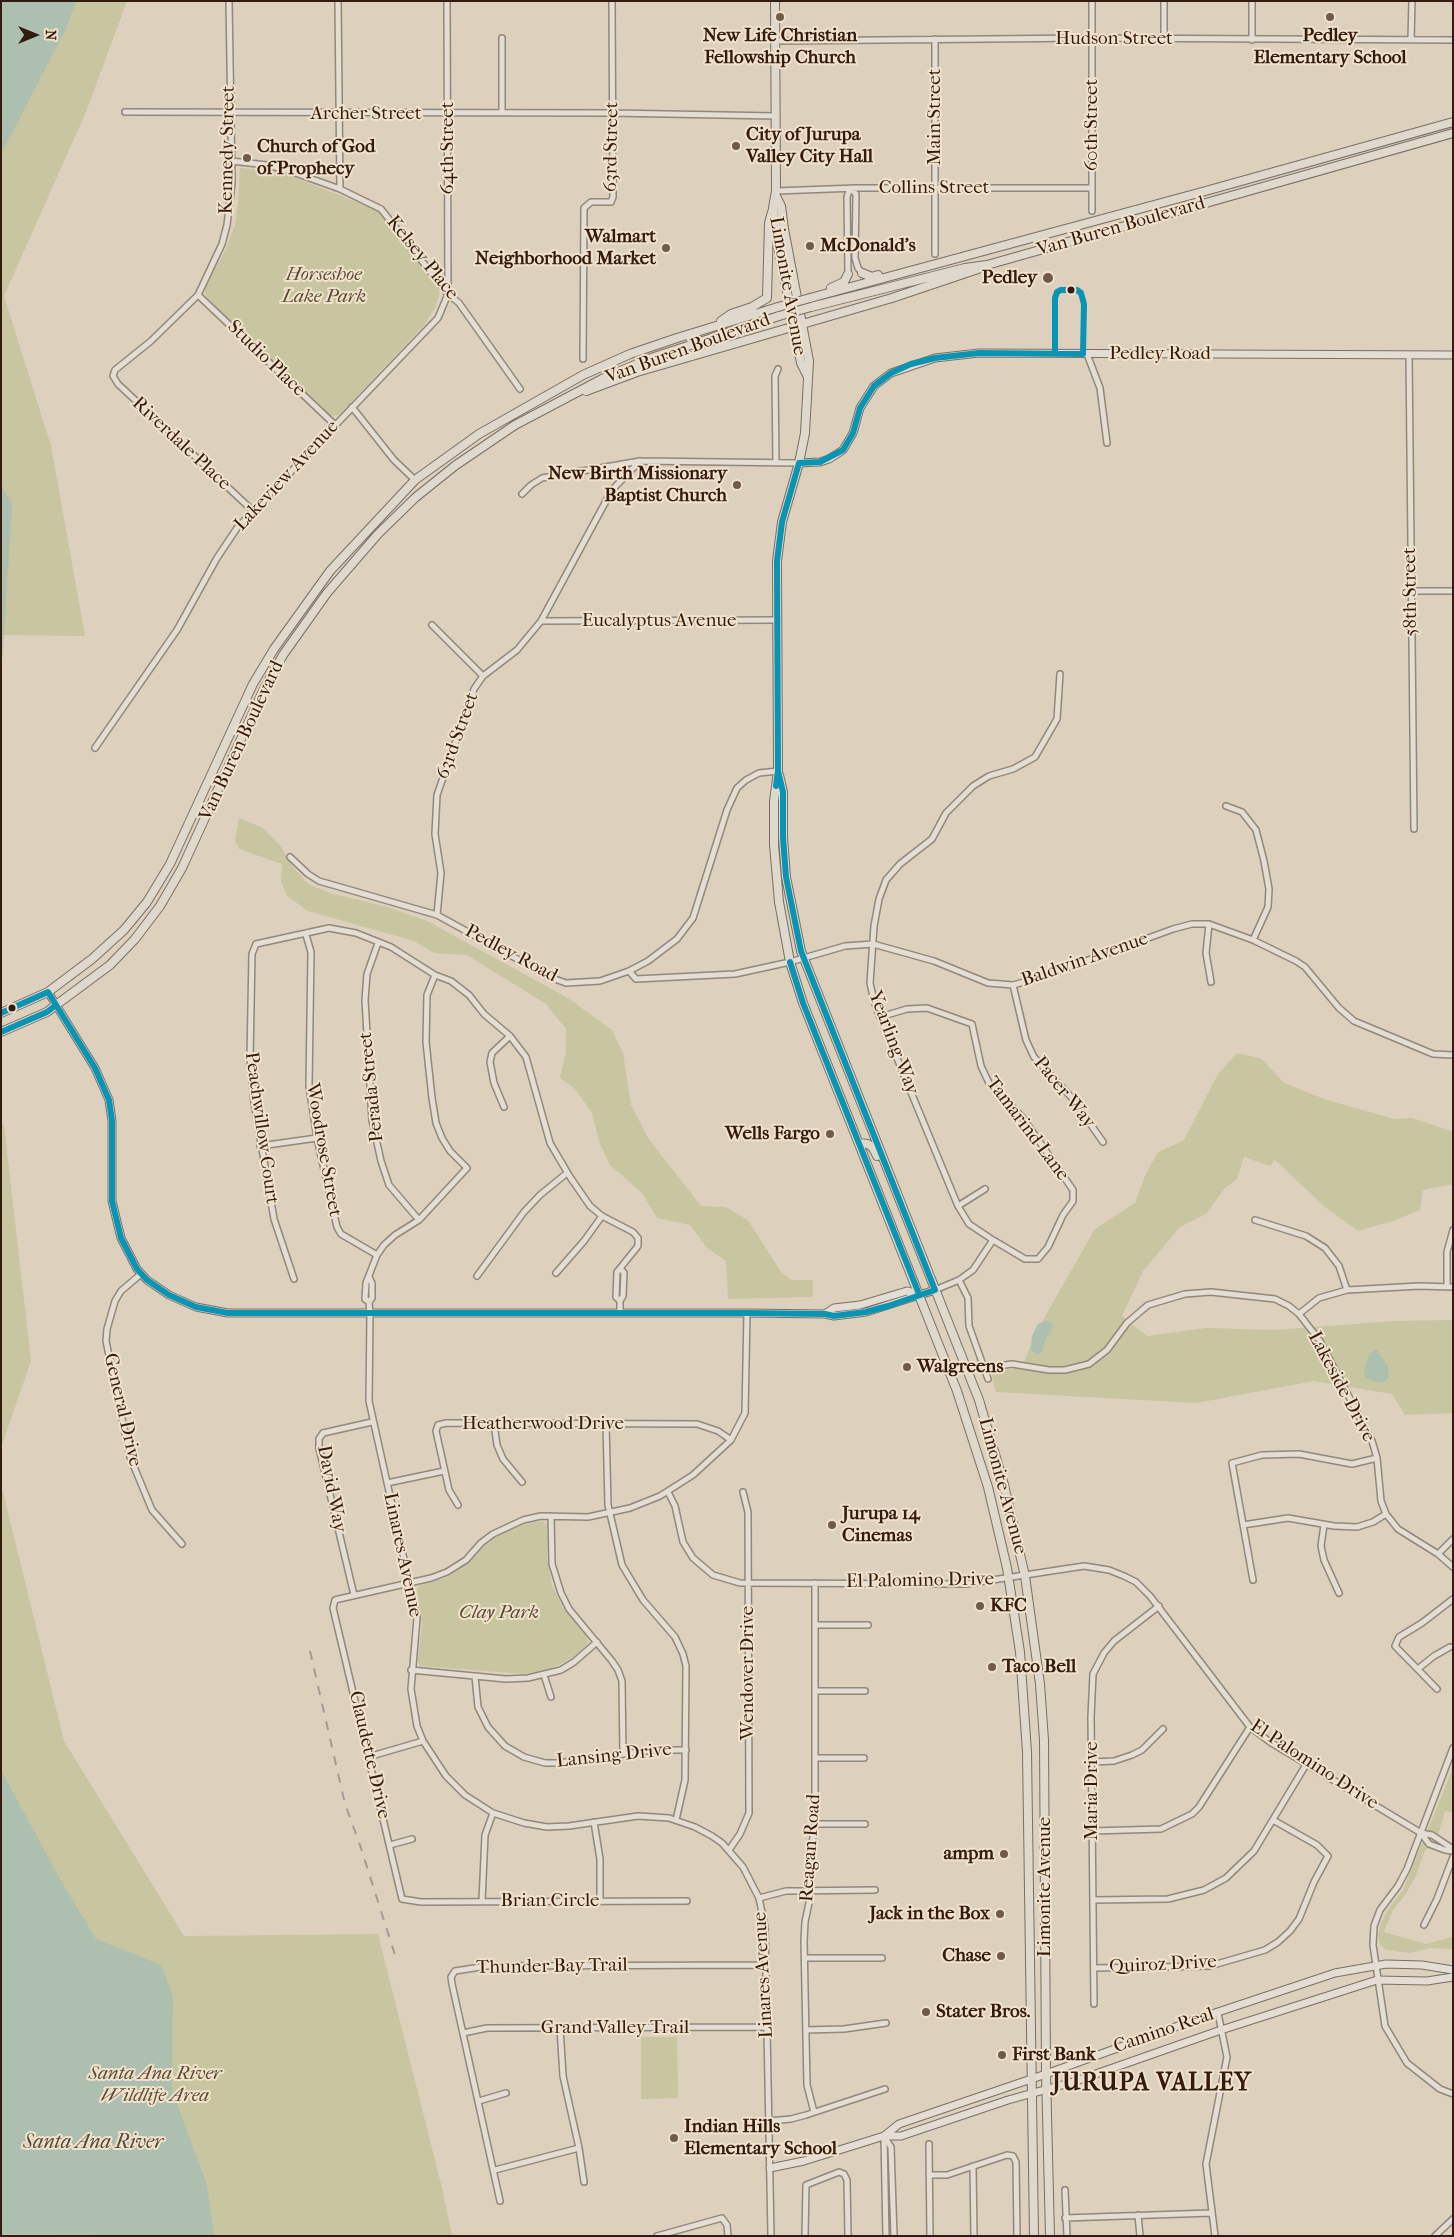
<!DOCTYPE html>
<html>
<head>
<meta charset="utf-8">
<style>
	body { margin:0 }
	#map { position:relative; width:1454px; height:2237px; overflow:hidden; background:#ddd0bc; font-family:"IM FELL French Canon",serif }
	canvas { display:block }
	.frame { position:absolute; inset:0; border:2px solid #341b10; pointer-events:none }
	.north { position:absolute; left:10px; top:10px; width:50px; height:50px; -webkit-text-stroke:4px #f1e2cb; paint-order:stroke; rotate:90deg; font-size:14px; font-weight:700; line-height:20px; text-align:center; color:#341b10 }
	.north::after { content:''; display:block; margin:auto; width:18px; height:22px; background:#341b10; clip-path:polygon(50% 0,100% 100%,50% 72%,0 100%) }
</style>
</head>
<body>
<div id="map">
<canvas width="1454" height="2237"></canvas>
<div class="frame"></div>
<div class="north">N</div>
</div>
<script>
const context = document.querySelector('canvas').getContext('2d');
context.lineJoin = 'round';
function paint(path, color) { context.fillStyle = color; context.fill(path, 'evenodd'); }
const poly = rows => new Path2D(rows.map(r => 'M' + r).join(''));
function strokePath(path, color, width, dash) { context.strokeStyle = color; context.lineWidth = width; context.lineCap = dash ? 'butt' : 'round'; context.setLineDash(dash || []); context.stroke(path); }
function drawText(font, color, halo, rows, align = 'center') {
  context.font = font + ' "IM FELL French Canon",serif'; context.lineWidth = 4; context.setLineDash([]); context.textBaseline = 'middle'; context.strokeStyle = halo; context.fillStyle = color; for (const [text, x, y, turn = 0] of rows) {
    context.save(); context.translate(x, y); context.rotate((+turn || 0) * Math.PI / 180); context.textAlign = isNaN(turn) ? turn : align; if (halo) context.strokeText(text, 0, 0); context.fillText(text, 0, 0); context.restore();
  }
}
const green = poly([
	[1,1,127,1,86,112,4,296,51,446,85,636,1,635],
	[240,168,281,172,379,211,391,224,440,292,435,308,425,324,339,415,328,416,207,298,205,292,205,287,225,251,235,225,238,203],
	[239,818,263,828,279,844,293,867,308,884,330,893,387,907,427,921,568,998,612,1030,623,1053,631,1105,648,1138,701,1206,726,1207,748,1220,781,1272,791,1280,813,1280,813,1297,728,1299,726,1261,707,1248,690,1225,657,1218,642,1193,610,1165,600,1144,592,1113,575,1089,560,1078,566,1052,566,1029,546,1004,467,955,434,953,414,941,308,911,287,896,281,881,282,864,239,849,235,841],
	[1237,1053,1262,1059,1284,1083,1327,1100,1394,1119,1412,1118,1448,1130,1453,1132,1453,1184,1423,1190,1420,1210,1393,1221,1358,1231,1325,1207,1275,1160,1270,1166,1244,1157,1237,1179,1225,1188,1206,1214,1180,1227,1143,1271,1122,1316,1147,1336,1206,1328,1275,1330,1394,1321,1453,1320,1453,1413,1405,1415,1392,1394,1314,1381,1196,1403,996,1392,992,1376,994,1371,1013,1369,1025,1360,1035,1334,1095,1229,1135,1203,1145,1176,1157,1153,1184,1140,1218,1074],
	[1,1123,4,1126,31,1361,1,1447],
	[1,1484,64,1741,184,1936,378,1934,442,2188,452,2236,1,2236],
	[542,1521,547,1525,547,1559,552,1585,562,1606,587,1637,588,1644,573,1657,561,1664,545,1670,524,1674,420,1666,418,1661,422,1624,417,1590,419,1586,448,1577,459,1570,481,1549,501,1533,521,1525],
	[1453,1768,1453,1813,1445,1811,1438,1835,1424,1853,1415,1878,1405,1895,1393,1910,1384,1932,1426,1944,1453,1937,1453,1949,1430,1948,1410,1953,1386,1950,1380,1945,1378,1934,1381,1923,1389,1908,1403,1890],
	[641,2037,677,2037,678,2098,641,2099]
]);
const water = poly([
	[1,1,76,1,65,31,1,154],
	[1,485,12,504,1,679],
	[1047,1321,1053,1324,1052,1328,1045,1341,1043,1350,1037,1355,1031,1350,1032,1336,1038,1324],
	[1376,1349,1388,1366,1389,1377,1384,1382,1378,1383,1366,1378,1364,1371,1369,1355],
	[1,1770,60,1879,96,1939,161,1965,173,1996,172,2090,207,2185,214,2236,1,2234]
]);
const street = poly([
	[229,1,232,183,227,225,222,244,198,295,151,341,115,370,113,376,118,384,252,510],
	[338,1,340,189],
	[1092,1,1092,211],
	[1164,1,1164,39],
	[1252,1,1252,40],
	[502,38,502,113],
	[935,39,935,254],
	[1411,40,1412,1],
	[775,41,1092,38,1453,40],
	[125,112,612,113,776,116],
	[231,161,267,165,287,170,340,189,381,209,448,294,459,303,520,389],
	[776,191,856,188,1092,188],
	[848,274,847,197,850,188,856,194,855,258,858,268,862,273],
	[198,295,334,424],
	[1087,354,1100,388,1107,443],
	[1409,355,1414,829],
	[583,359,584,208,591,202,611,202,613,197,612,1],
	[352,407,394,460,415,480],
	[776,463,775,376,778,369],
	[522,494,531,485,542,478,640,461,799,463],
	[1411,591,1453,591],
	[541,621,778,620],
	[432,625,483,676],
	[95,748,177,630,217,558,237,528,438,318,448,294,447,1],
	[1226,806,1242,812,1256,830,1264,861,1269,889,1268,907,1253,940],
	[290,857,308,874,319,881,437,915,552,978,566,983,600,981,629,971,648,961,677,939,693,918,727,810,737,788,746,780,759,773,778,771],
	[437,915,441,873,435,834,437,795,474,689,483,676,517,650,541,621,612,490,640,461],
	[1209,924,1206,953,1211,982],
	[306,935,311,952,309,1086,317,1138,337,1227,341,1234,377,1255],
	[378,943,367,974,365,1000,372,1120,381,1161,389,1185,419,1220],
	[629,971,636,979,735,974,790,962,845,946,873,944,934,961,988,983,1013,985,1039,978,1173,929,1192,924,1209,924,1253,940,1296,961,1305,967,1339,1008,1354,1021,1433,1054,1453,1055],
	[435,975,427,995,426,1042,432,1098,436,1123,442,1138,450,1151,467,1168,419,1220,395,1235,384,1245,377,1255,366,1283,365,1299,369,1302,370,1313,369,1401,417,1618,411,1689,417,1726,423,1741,446,1776,465,1795,493,1813,524,1823,547,1827,569,1826,638,1816,669,1818,695,1827,712,1836,722,1843,743,1867,759,1898,765,1927,771,2236],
	[1013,985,1026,1040,1034,1057,1072,1098,1103,1142],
	[880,1017,907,1009,927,1008,972,1024,981,1066,989,1083,1023,1118,1073,1190,1073,1201,1063,1215,1048,1247,1038,1259,1025,1259,993,1240,969,1224,958,1206,880,1017,874,1001,870,983,874,926,879,899,886,880,900,864,932,839,946,813,973,786,989,776,1013,769,1035,757,1057,719,1060,674],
	[504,1107,494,1083,490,1062,492,1053,510,1036],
	[260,1146,317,1138],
	[958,1206,985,1189],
	[1255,1220,1306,1236,1325,1248,1339,1266,1347,1290],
	[556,1273,584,1241,602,1216],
	[141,1274,121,1291,115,1301,107,1329,106,1341,130,1457,152,1510,182,1544],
	[477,1276,524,1212,540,1195,567,1173],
	[294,1279,274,1219,254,1102,250,1058,252,954,256,944,329,928,356,933,391,947,435,975,451,981,469,995,484,1014,510,1036,526,1057,550,1143,570,1177,590,1206,602,1216,633,1232,638,1238,638,1246,617,1272,616,1297,620,1301,620,1313],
	[959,1280,968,1298,969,1326,988,1379],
	[1447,1286,1447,1252,1453,1230],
	[935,1290,959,1280,973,1270,993,1240],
	[620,1301,623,1296,624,1273,621,1269],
	[369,1302,372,1298,372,1283,369,1277],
	[1299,1314,1319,1298,1347,1290,1419,1286,1453,1287],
	[984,1368,1012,1364,1049,1370,1065,1370,1089,1364,1107,1350,1127,1323,1148,1305,1185,1294,1211,1292,1275,1299,1289,1306,1299,1314,1320,1341,1372,1441,1377,1458,1381,1501,1386,1514,1398,1529,1438,1554,1453,1567],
	[494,1424,497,1445,503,1459,522,1482],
	[606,1424,608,1505,622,1565,643,1600,675,1637,683,1654,686,1666,685,1780,676,1820],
	[387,1483,444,1471],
	[668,1492,675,1506,683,1542,693,1558,713,1575,740,1583,966,1584,1084,1566,1109,1570,1124,1576,1136,1582,1150,1596,1250,1727,1270,1742,1421,1833,1432,1835,1453,1849],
	[458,1505,449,1490,436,1431,438,1425,446,1423,697,1424,718,1431,731,1440],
	[551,1516,552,1564,561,1593,569,1609,612,1661,618,1670,622,1681,623,1754],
	[1243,1525,1288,1518,1334,1526,1357,1527,1373,1522,1386,1514],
	[1324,1525,1321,1546,1324,1560,1339,1593],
	[1438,1554,1453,1539],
	[1253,1580,1232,1463,1262,1455,1299,1454,1352,1464,1377,1458],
	[354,1595,319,1448,319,1439,323,1433,372,1422],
	[815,1625,868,1625],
	[1419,1668,1434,1656,1450,1647],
	[411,1670,506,1679,528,1678,561,1670,574,1662,597,1642],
	[544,1675,551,1697],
	[475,1676,478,1707,488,1727,505,1746,524,1757,545,1763,558,1763,653,1750,686,1750],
	[1437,1689,1395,1646,1399,1637,1422,1623,1453,1599],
	[815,1691,865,1691],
	[1453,1748,1407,1869,1398,1886,1380,1910,1374,1926,1373,1945,1385,2026,1407,2063,1440,2089,1453,2094],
	[368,1757,423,1741],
	[815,1758,864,1758],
	[1092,1762,1114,1761,1132,1755,1142,1750,1163,1729],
	[594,1822,600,1859,600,1901],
	[815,1824,865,1824],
	[1092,1831,1161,1829,1192,1814,1199,1807,1250,1727],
	[1421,1833,1429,1844,1445,1850,1453,1851],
	[390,1845,412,1839],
	[729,1850,740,1834,749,1813,748,1512,743,1492],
	[759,1898,786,1891,875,1890],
	[1093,1900,1168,1899,1204,1890,1226,1878,1254,1851,1307,1763],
	[482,1901,485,1835,493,1813],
	[687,1901,421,1902,402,1899,333,1608,335,1600,339,1599,431,1578,447,1572,466,1560,481,1543,493,1534,523,1520,541,1516,588,1517,630,1508,660,1496,693,1475,731,1440,745,1413,747,1313],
	[1424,1925,1437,1899,1453,1857],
	[805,1958,882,1958],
	[1094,1968,1210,1966,1265,1950,1278,1942,1290,1931,1299,1919,1314,1882,1328,1856,1317,1845,1273,1820],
	[1094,2004,1091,1717,1093,1674,1104,1653,1114,1641,1159,1606],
	[560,2028,563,2076,579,2148,584,2182],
	[806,2030,844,2029,886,2023],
	[463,2033,487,2028,767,2027],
	[479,2101,506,2093],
	[814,2112,807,2085,804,1941,805,1922,810,1898,811,1850,815,1824,815,1583],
	[769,2121,791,2119,806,2115,885,2089],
	[884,2136,891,2147,894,2236],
	[884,2137,886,2236],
	[929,2144,930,2236],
	[973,2166,974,2236],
	[495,2170,579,2148],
	[929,2175,947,2175,1007,2155,1013,2156,1016,2162,1017,2236],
	[1065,2190,1067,2236],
	[500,2201,452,1984,451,1977,455,1971,487,1966,766,1965],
	[1138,2215,1140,2236],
	[1065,2218,1211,2213],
	[657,2236,722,2218,727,2225,728,2236],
	[805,2236,806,2185,839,2172,844,2174,847,2180,848,2236],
	[1215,2236,1206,2164,1227,2057,1218,2013],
	[1435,2236,1453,2219]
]);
const secondary = poly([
	[799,463,820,462,829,459,843,450,853,433,860,408,874,386,891,373,935,358,979,353,1453,355],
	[48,992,95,1068,109,1100,112,1121,112,1201,121,1238,137,1269,147,1280,169,1295,196,1307,228,1313,747,1313,825,1314,834,1316,866,1312,935,1290],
	[825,1314,834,1308,860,1305,907,1291,919,1294],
	[884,2136,899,2124,1046,2074,1200,2018,1335,1973,1386,1964,1422,1965,1453,1970],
	[770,2168,804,2161,884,2136,901,2136,1008,2100,1073,2082,1221,2030,1377,1980,1427,1981,1453,1977]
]);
const primary = poly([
	[775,1,776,191,773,208,778,246,801,363,807,375],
	[776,196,781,206,784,229,809,361,805,433,799,463,782,522,777,561,778,771,774,801,774,845,779,902,790,962,803,1003,957,1391,988,1487,1007,1568,1020,1652,1027,1752,1034,2236],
	[862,273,872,277,878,275],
	[831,288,844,282,848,274],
	[810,298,1202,192,1453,122],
	[811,307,965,268,987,265,1453,133],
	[721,321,731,314,752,307,767,298,769,223,772,212],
	[586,391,637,372,892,298,978,269],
	[779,775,783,792,783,837,786,877,801,951,979,1400,1004,1485,1025,1576,1040,1684,1044,1740,1046,2074,1050,2236],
	[1,1013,48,992,92,959,124,930,147,902,170,864,253,684,274,649,330,571,415,480,479,434,583,375,630,354,677,338,778,307],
	[1,1032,47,1012,56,1005,110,965,135,939,160,906,182,868,263,691,283,655,327,593,378,534,416,497,456,465,515,425,604,378,651,358,779,316],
	[859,1143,868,1144,873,1148,877,1156]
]);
const rail = poly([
	[310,1651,345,1804,360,1845,395,1955]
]);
const primaryBridge = poly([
	[778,307,810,298],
	[779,316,811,307]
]);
const bus1 = poly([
	[776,786,778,771,777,561,782,522,799,463,820,462,843,450,853,433,860,408,874,386,891,373,911,364,935,358,979,353,1083,354,1084,304,1081,293,1077,290,1061,290,1057,292,1055,298,1055,353],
	[790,962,803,1003,919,1294],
	[1,1013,48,992,95,1068,109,1100,112,1121,112,1201,121,1238,137,1269,147,1280,169,1295,196,1307,228,1313,747,1313,825,1314,834,1316,866,1312,888,1306,935,1290,801,951,786,877,783,837,783,792,778,771],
	[1,1032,47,1012,56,1005]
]);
const markers = [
	[780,17,5,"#6f5a4c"],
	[1330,17,5,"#6f5a4c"],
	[736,146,5,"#6f5a4c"],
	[247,158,5,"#6f5a4c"],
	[810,246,5,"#6f5a4c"],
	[666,248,5,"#6f5a4c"],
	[1048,278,6,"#6f5a4c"],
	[1071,290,4.5,"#341b10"],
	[737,485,5,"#6f5a4c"],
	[12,1008,4.5,"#341b10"],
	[830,1134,5,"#6f5a4c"],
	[907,1367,5,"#6f5a4c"],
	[832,1525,5,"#6f5a4c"],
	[980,1606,5,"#6f5a4c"],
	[992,1667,5,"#6f5a4c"],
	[1004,1854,5,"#6f5a4c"],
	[1000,1914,5,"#6f5a4c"],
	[1001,1956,5,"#6f5a4c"],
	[926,2012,5,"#6f5a4c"],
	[1002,2055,5,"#6f5a4c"],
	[674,2138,5,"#6f5a4c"]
];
const poiNames = [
	["New Life Christian",780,36,"center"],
	["Fellowship Church",780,58,"center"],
	["Pedley",1330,36,"center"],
	["Elementary School",1330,58,"center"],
	["City of Jurupa",746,135],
	["Valley City Hall",746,157],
	["Church of God",257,147],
	["of Prophecy",257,169],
	["Walmart",656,237,"right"],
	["Neighborhood Market",656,259,"right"],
	["McDonald's",820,246],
	["Pedley",1037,278,"right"],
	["New Birth Missionary",727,474,"right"],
	["Baptist Church",727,496,"right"],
	["Wells Fargo",820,1134,"right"],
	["Walgreens",917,1367],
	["Jurupa 14",842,1514],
	["Cinemas",842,1536],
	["KFC",990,1606],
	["Taco Bell",1002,1667],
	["ampm",994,1854,"right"],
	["Jack in the Box",990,1914,"right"],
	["Chase",991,1956,"right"],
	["Stater Bros.",936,2012],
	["First Bank",1012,2055],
	["Indian Hills",684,2127],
	["Elementary School",684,2149]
];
const streetNames = [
	["Hudson Street",1114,39],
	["Archer Street",366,114],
	["Main Street",935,117,-90],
	["60th Street",1092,125,-90],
	["63rd Street",612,147,-89],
	["64th Street",448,148,-90],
	["Kennedy Street",228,150,-89],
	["Collins Street",934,188],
	["Van Buren Boulevard",1121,227,-16],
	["Kelsey Place",422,258,51],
	["Limonite Avenue",787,286,80],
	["Van Buren Boulevard",688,349,-20],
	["Pedley Road",1160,354],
	["Studio Place",266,359,44],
	["Riverdale Place",181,444,43],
	["Lakeview Avenue",287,476,-47],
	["58th Street",1411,592,-91],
	["Eucalyptus Avenue",659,621],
	["63rd Street",458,736,-70],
	["Van Buren Boulevard",242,741,-65],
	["Pedley Road",511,954,28],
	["Baldwin Avenue",1085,960,-19],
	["Yearling Way",893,1043,69],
	["Perada Street",372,1087,-96],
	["Pacer Way",1064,1093,51],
	["Peachwillow Court",261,1128,82],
	["Tamarind Lane",1027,1129,53],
	["Woodrose Street",323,1150,80],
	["Lakeside Drive",1341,1387,62],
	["General Drive",122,1410,77],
	["Heatherwood Drive",543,1424],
	["Limonite Avenue",1002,1486,75],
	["David Way",331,1489,79],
	["Linares Avenue",402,1555,78],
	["El Palomino Drive",920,1581,-1],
	["Wendover Drive",748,1673,-90],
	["Claudette Drive",369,1755,77],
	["Lansing Drive",614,1756,-6],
	["El Palomino Drive",1314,1765,33],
	["Maria Drive",1092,1791,-90],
	["Reagan Road",811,1848,-86],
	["Limonite Avenue",1045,1887,-90],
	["Brian Circle",550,1901],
	["Quiroz Drive",1163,1965,-3],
	["Thunder Bay Trail",552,1967,-1],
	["Linares Avenue",764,1975,-93],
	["Grand Valley Trail",615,2028],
	["Camino Real",1164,2031,-19]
];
const parkNames = [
	["Horseshoe",324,275],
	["Lake Park",324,297],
	["Clay Park",499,1613],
	["Santa Ana River",155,2074],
	["Wildlife Area",155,2096]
];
const waterNames = [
	["Santa Ana River",93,2143]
];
const districtNames = [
	["JURUPA VALLEY",1152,2084]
];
paint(green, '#c8c5a1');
paint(water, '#adbfaf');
strokePath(street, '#92877b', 8);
strokePath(secondary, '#796f64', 9);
strokePath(primary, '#796f64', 10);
strokePath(street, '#e4ddd3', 5);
strokePath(secondary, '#e4ddd3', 7);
strokePath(primary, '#dfd8cc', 8);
strokePath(rail, '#a39b93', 2, [9, 9]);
strokePath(primaryBridge, '#796f64', 10, []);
strokePath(primaryBridge, '#dfd8cc', 8);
strokePath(bus1, '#0894b2', 6);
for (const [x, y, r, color] of markers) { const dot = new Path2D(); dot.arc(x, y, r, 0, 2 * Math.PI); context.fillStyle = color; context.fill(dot); strokePath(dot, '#f1e2cb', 2); }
drawText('bold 19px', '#341b10', '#f1e2cb', poiNames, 'left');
drawText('19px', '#341b10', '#f1e2cb', streetNames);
drawText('italic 19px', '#5b4b35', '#f1e2cb', parkNames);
drawText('italic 20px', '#524a3e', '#f1e2cb', waterNames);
context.letterSpacing = '1px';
drawText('bold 24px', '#341b10', '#f1e2cb', districtNames);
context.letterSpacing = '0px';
</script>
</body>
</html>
